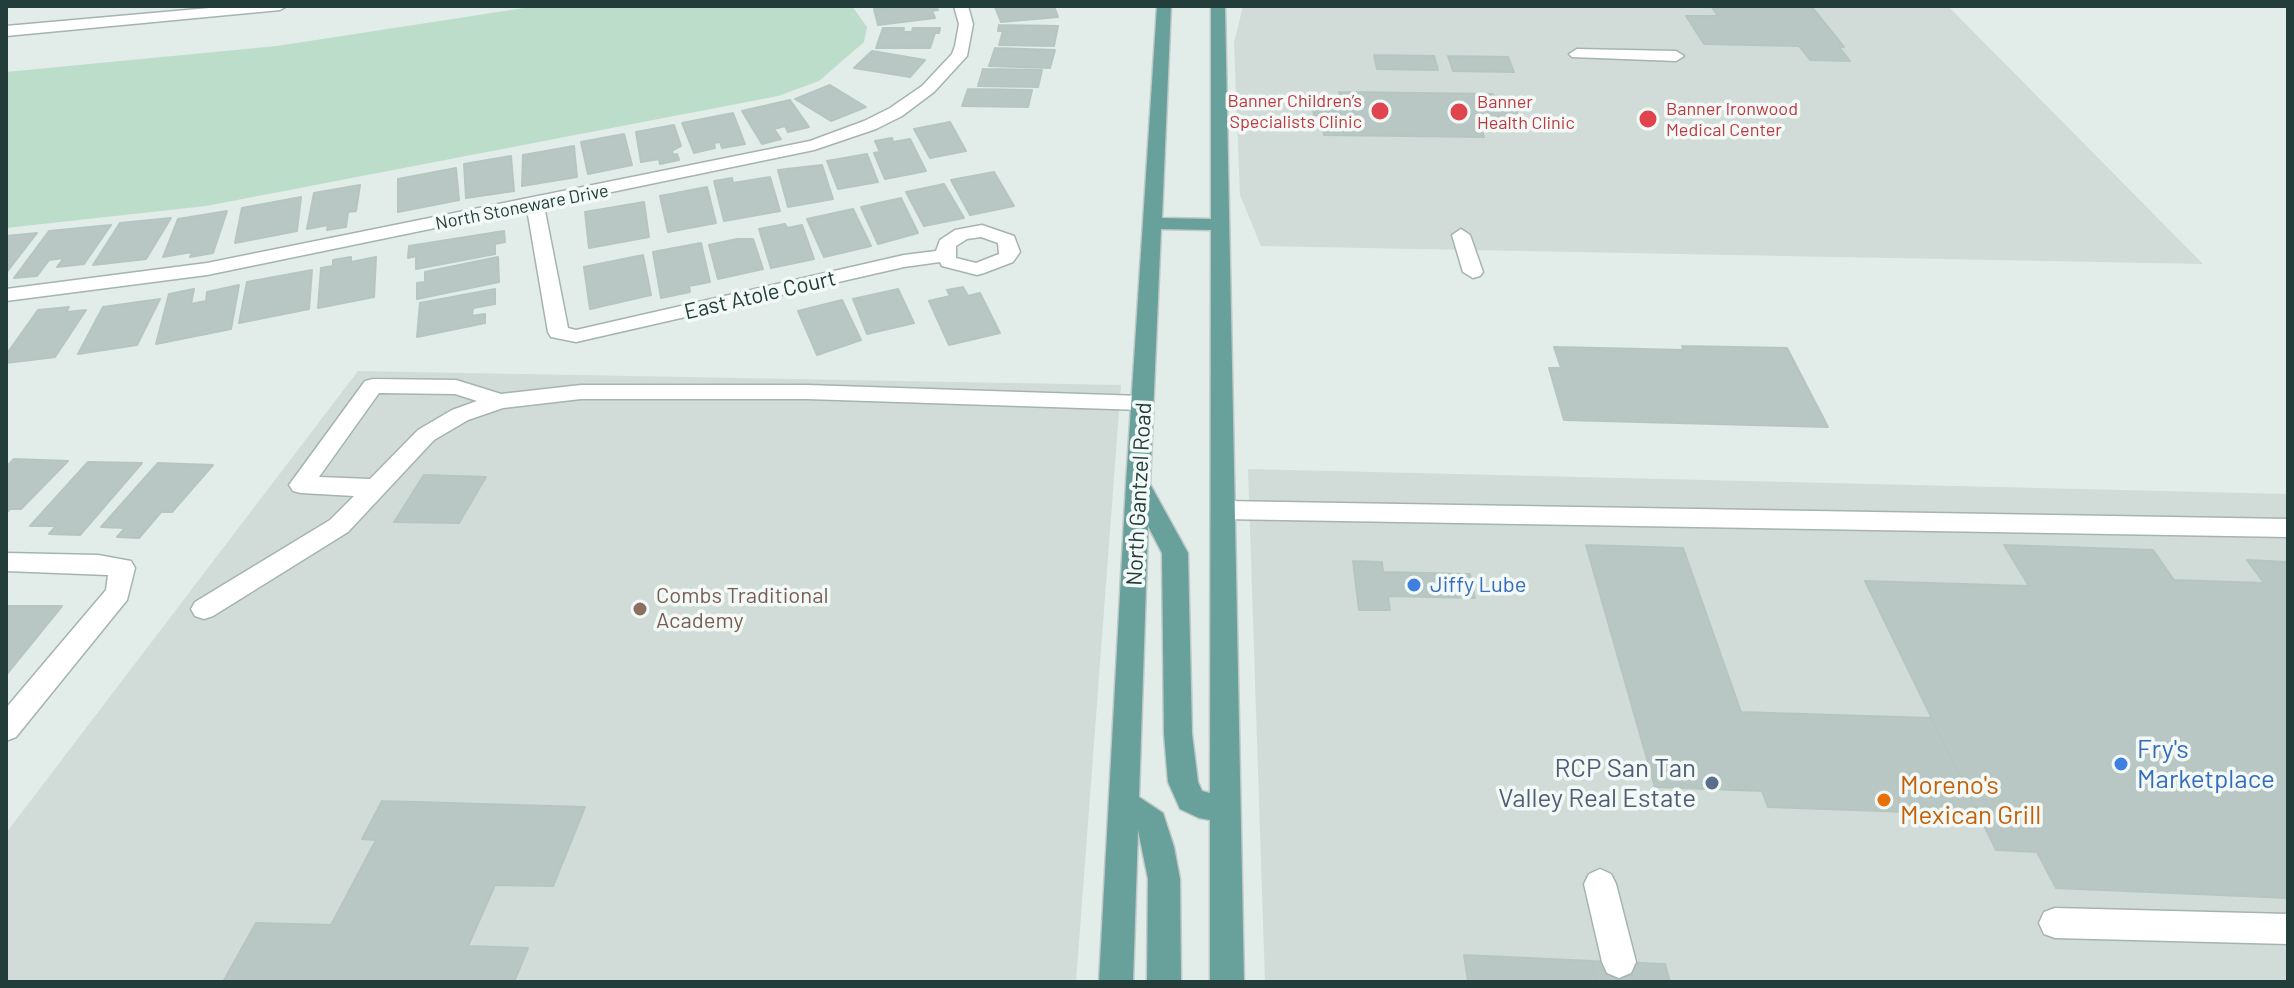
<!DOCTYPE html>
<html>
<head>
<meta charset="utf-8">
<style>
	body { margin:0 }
	#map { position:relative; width:2294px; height:988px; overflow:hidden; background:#e2ece9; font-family:Barlow,sans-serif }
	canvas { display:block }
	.frame { position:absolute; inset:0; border:8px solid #233d3a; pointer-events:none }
</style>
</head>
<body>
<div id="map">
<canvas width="2294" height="988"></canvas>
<div class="frame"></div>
</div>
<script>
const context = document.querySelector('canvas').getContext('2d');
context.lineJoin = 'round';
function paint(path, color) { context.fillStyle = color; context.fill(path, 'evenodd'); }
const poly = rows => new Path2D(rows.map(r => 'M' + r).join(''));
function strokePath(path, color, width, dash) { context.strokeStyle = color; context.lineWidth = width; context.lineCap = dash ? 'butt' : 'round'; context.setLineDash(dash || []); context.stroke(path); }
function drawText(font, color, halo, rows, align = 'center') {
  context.font = font + ' Barlow,sans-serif'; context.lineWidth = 7; context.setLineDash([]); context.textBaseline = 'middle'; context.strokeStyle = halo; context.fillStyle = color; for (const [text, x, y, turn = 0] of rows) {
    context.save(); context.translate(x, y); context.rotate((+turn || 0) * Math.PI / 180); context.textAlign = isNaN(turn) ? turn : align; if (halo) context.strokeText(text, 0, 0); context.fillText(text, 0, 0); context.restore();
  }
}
const built = poly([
	[1243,6,1948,6,2203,264,1261,246,1240,195,1234,43],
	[358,371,1121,385,1076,982,6,982,6,833],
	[1248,469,2288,494,2288,982,1265,982]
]);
const green = poly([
	[537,6,852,6,867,27,864,42,819,81,778,96,206,206,6,228,6,72,277,46]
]);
const building = poly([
	[904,6,936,6,938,10,932,11,935,18,878,25,874,9,904,6],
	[1054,6,1058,17,1001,22,995,7,1054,6],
	[1711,6,1811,6,1844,47,1839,47,1850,61,1810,60,1799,46,1704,44,1686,16,1718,16,1711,6],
	[999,25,1058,26,1054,46,999,45,1003,31,998,31,999,25],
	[883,28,904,28,903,32,912,32,913,28,940,28,939,33,935,33,930,48,876,48,883,28],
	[995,48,1055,50,1050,68,989,66,995,48],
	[872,51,925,60,910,77,854,68,872,51],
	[1374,55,1434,56,1438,70,1377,69,1374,55],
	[1448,56,1508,57,1514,72,1453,71,1448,56],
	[983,69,1042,70,1038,87,978,86,983,69],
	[830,85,866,107,831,121,795,99,830,85],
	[968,89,1032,90,1028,107,962,106,968,89],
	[1339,92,1493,94,1497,104,1514,104,1520,121,1515,121,1517,129,1481,128,1484,137,1324,135,1322,116,1314,115,1312,101,1341,102,1339,92],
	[790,100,809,127,788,132,785,126,774,129,781,139,762,144,742,111,790,100],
	[733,113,745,144,722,148,720,142,714,143,715,148,694,153,682,123,733,113],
	[950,122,966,151,930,158,914,129,950,122],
	[674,125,681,146,672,151,673,155,677,154,679,160,660,164,659,159,641,162,636,132,674,125],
	[624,134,632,165,588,174,581,142,624,134],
	[892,138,893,142,910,139,926,171,885,179,874,153,880,152,875,141,892,138],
	[574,146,577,177,522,186,523,155,574,146],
	[867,154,878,182,838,189,827,161,867,154],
	[511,156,514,191,466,198,464,164,511,156],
	[822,165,833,199,788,207,778,170,822,165],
	[456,168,459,200,398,212,398,179,456,168],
	[994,172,1014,206,970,215,951,180,994,172],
	[770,177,780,211,724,221,714,181,732,178,733,183,770,177],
	[944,184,964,218,924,226,906,192,944,184],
	[360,185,356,211,348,212,346,227,327,230,328,225,307,229,314,193,360,185],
	[707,187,716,223,668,232,660,196,707,187],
	[301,197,297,231,235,243,242,208,301,197],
	[901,198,918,233,878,244,861,207,901,198],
	[644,202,649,237,589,248,585,212,644,202],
	[853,209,871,246,824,257,807,219,853,209],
	[227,211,213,253,190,257,192,252,163,257,178,219,227,211],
	[171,218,146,259,93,265,120,223,171,218],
	[785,224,787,228,802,225,814,259,771,268,759,229,785,224],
	[111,225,84,264,57,267,64,258,49,260,37,276,14,278,49,231,111,225],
	[504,231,505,242,495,244,495,254,416,269,416,256,408,258,409,246,504,231],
	[37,233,6,273,6,236,37,233],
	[737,239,753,239,763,269,718,279,709,245,737,239],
	[701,243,710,282,689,286,690,292,661,298,653,252,701,243],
	[643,255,651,295,590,309,584,267,643,255],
	[351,257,351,262,376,257,374,297,318,308,321,268,333,266,333,260,351,257],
	[498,257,499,282,417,299,417,283,425,282,425,272,498,257],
	[312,270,309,309,239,323,247,282,312,270],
	[239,285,231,329,156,344,169,294,194,289,191,304,206,301,207,292,239,285],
	[963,287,968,296,980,293,1000,333,949,345,929,301,950,296,947,290,963,287],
	[495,289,495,304,473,308,472,316,485,314,485,323,417,337,420,303,495,289],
	[898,289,914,323,867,334,853,299,898,289],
	[160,299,137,345,78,354,103,307,160,299],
	[842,300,861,340,817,355,798,311,842,300],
	[69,307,66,312,86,310,55,357,6,363,6,355,38,310,69,307],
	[1682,346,1787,348,1828,427,1564,420,1549,368,1561,368,1554,347,1684,350,1682,346],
	[14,459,68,461,21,509,10,509,6,513,6,467,14,459],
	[88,462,142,463,80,535,49,534,56,526,30,526,88,462],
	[158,463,213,465,172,512,161,512,139,538,117,537,125,528,101,527,158,463],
	[424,475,486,477,459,523,394,522,424,475],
	[1586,545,1683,548,1741,712,1931,718,1976,810,1935,809,1937,813,1768,807,1762,791,1655,787,1586,545],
	[2004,545,2153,550,2174,580,2264,583,2247,560,2288,562,2288,898,2056,888,2037,852,1996,850,1865,581,2029,586,2004,545],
	[1353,561,1382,562,1383,572,1470,574,1475,598,1388,596,1390,610,1359,610,1353,561],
	[6,606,62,606,6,675,6,606],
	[382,801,585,807,553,886,495,885,468,946,528,948,514,982,223,982,256,923,331,925,376,840,362,839,382,801],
	[1464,955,1592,961,1596,982,1445,982,1468,981,1464,955],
	[1592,961,1665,964,1670,982,1596,982,1592,961]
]);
const minor = poly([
	[232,6,287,6,280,10,6,36,6,26,232,6],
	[954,6,968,6,973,24,967,56,934,92,902,116,876,129,814,150,544,206,568,328,576,330,904,255,936,251,940,240,955,230,982,225,1014,236,1020,252,1013,262,984,273,977,275,942,266,940,262,904,267,576,342,551,337,548,332,527,209,207,275,6,301,6,289,207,263,810,141,864,121,890,108,922,86,952,54,955,46,959,24,954,6],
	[981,237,998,243,999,254,976,263,956,258,956,246,967,239,981,237],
	[1577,49,1676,51,1684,56,1676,61,1572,57,1569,54,1577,49],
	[1461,229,1470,235,1483,272,1480,276,1473,278,1463,272,1452,235,1461,229],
	[373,379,456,380,501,394,581,385,807,385,1142,396,1150,398,1153,403,1150,408,1142,410,807,399,581,399,503,408,468,420,434,440,348,532,213,616,204,619,195,616,191,609,195,602,330,520,354,496,301,493,293,491,289,485,365,381,373,379],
	[379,393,455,394,477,401,452,410,418,430,370,479,319,477,379,393],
	[1223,501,2288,519,2288,537,1223,519,1214,516,1211,510,1214,504,1223,501],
	[6,553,98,555,131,561,135,568,127,600,16,737,6,741,6,708,106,590,108,575,6,571,6,553],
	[1600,869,1611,874,1616,884,1636,962,1631,973,1619,978,1607,973,1602,962,1584,884,1589,874,1600,869],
	[2055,908,2288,914,2288,944,2055,938,2044,934,2039,923,2044,912,2055,908]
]);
const major = poly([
	[1157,6,1171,6,1162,218,1211,219,1211,6,1225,6,1244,982,1210,982,1210,820,1199,818,1180,809,1168,782,1164,734,1162,553,1148,526,1139,797,1163,813,1174,847,1180,879,1181,982,1147,982,1148,879,1138,830,1133,982,1099,982,1126,484,1157,6],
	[1161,229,1211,230,1210,793,1202,791,1198,782,1192,734,1188,553,1150,484,1161,229]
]);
const markers = [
	[1380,111,10,"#e0444e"],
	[1459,112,10,"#e0444e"],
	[1648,119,10,"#e0444e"],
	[1414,585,8,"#3f7fe0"],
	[640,609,8,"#8d6e63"],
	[2121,764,8,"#3f7fe0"],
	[1712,783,8,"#5c6f8a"],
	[1884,800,8,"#e8710a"]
];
const farHealthnames = [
	["Banner Children’s",1362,101,"right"],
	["Specialists Clinic",1362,122,"right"],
	["Banner",1477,102],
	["Health Clinic",1477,123],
	["Banner Ironwood",1666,109],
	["Medical Center",1666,130]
];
const farStreetnames = [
	["North Stoneware Drive",522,207,-11]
];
const streetNames = [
	["East Atole Court",760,295,-13],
	["North Gantzel Road",1139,494,-87]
];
const shopNames = [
	["Jiffy Lube",1430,585]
];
const educationNames = [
	["Combs Traditional",656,596],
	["Academy",656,621]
];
const nearShopnames = [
	["Fry's",2137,749],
	["Marketplace",2137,779]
];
const nearServicenames = [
	["RCP San Tan",1696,768],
	["Valley Real Estate",1696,798]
];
const nearFoodnames = [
	["Moreno's",1900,785],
	["Mexican Grill",1900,815]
];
paint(built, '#d1dcd8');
paint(green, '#bcddca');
paint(building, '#b8c7c3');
strokePath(building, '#b5c6c1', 2);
strokePath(minor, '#a5b4b1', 3);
strokePath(major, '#c1c9c8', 3);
paint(minor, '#fff');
paint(major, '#68a19b');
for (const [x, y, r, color] of markers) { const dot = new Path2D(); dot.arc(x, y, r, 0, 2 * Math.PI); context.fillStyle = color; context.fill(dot); strokePath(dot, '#f3f9f7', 3); }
drawText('18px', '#be3a42', '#f3f9f7', farHealthnames, 'left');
drawText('18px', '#233d3a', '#f3f9f7', farStreetnames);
drawText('22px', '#233d3a', '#f3f9f7', streetNames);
drawText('22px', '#366cbe', '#f3f9f7', shopNames, 'left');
drawText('22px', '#785e54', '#f3f9f7', educationNames, 'left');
drawText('26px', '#366cbe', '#f3f9f7', nearShopnames, 'left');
drawText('26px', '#4e5e75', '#f3f9f7', nearServicenames, 'right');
drawText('26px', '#c56008', '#f3f9f7', nearFoodnames, 'left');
</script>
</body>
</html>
